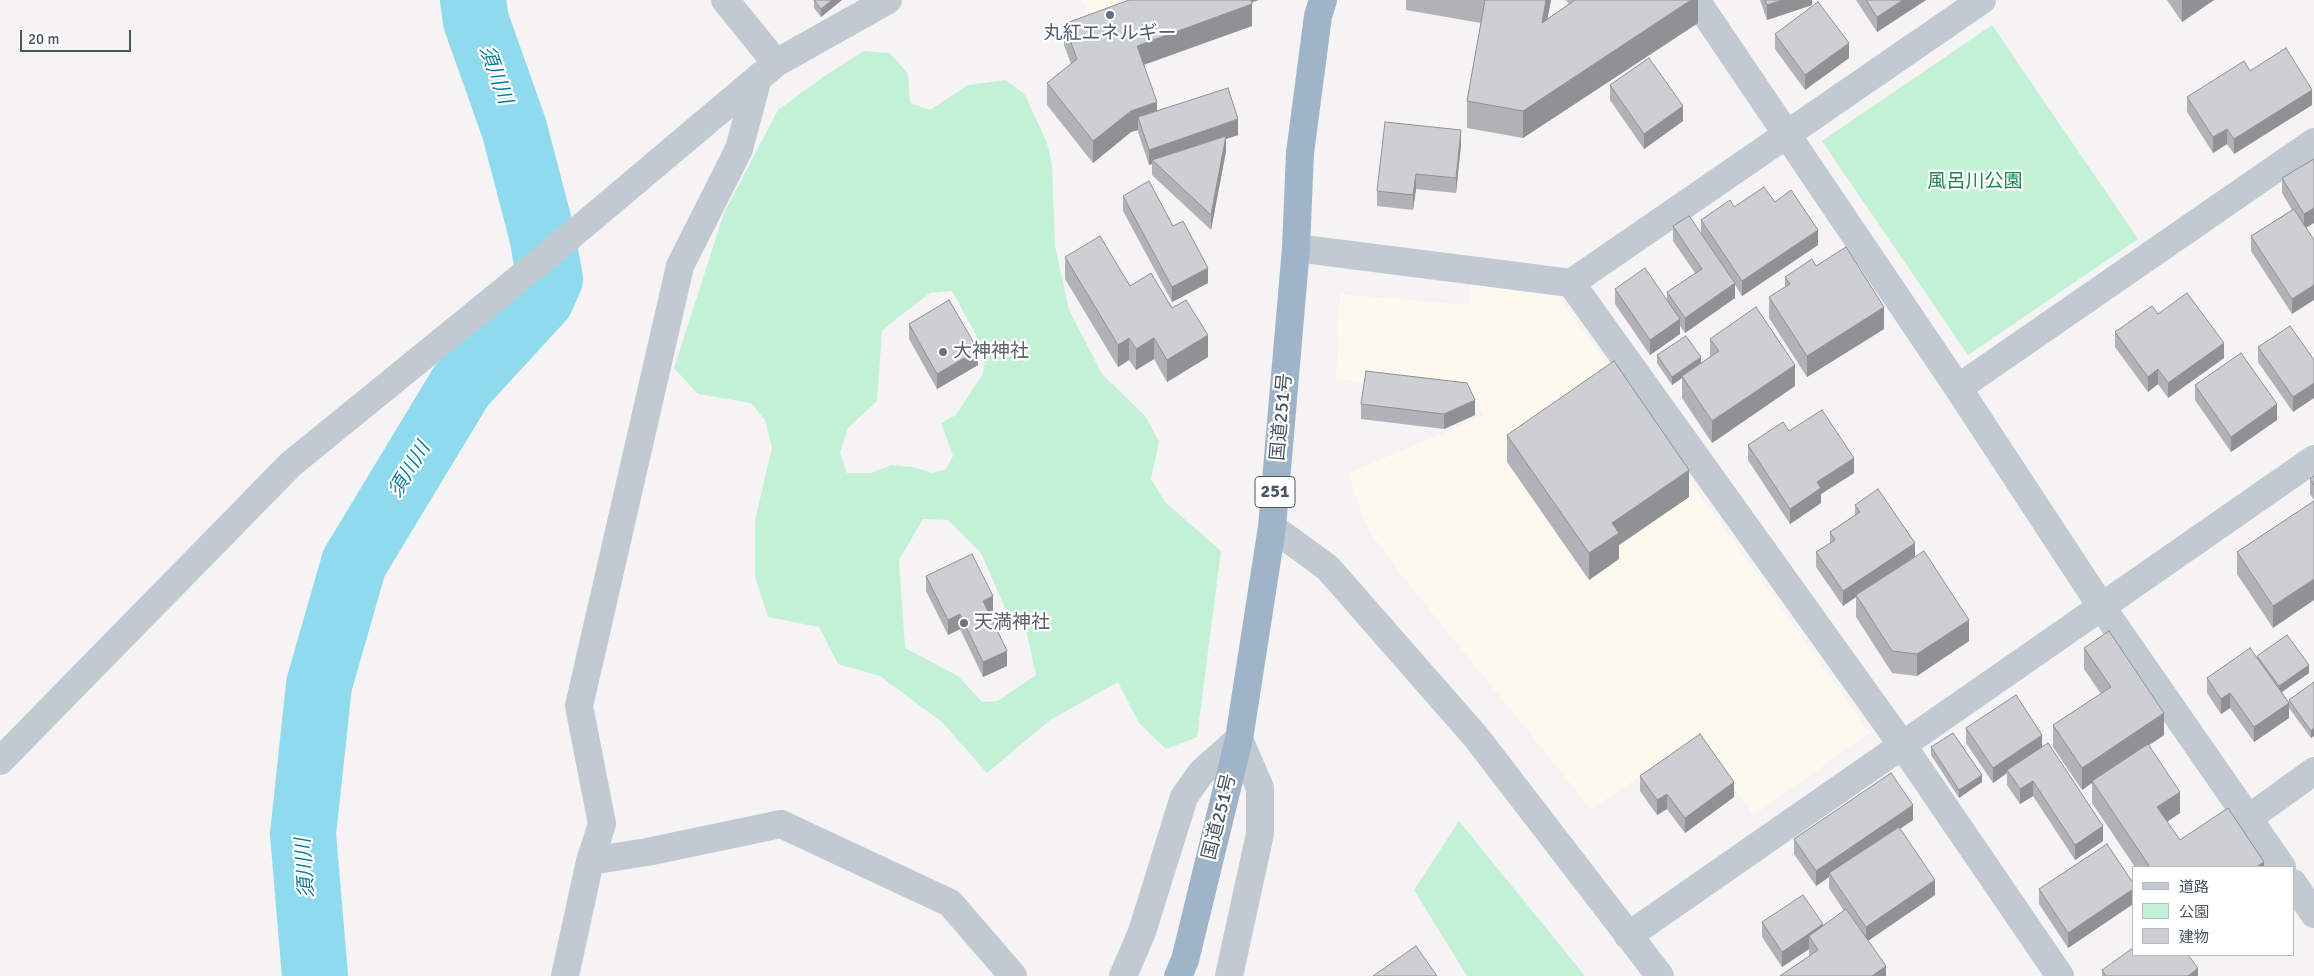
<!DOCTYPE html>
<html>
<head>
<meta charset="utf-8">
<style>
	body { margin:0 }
	#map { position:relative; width:2314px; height:976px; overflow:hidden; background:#f5f3f3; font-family:Signika,"Noto Sans JP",sans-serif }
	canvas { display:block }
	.legend { position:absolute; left:2132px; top:866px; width:162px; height:90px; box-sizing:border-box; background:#fff; border:1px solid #b7bbc0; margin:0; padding:6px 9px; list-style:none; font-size:15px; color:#4a5661 }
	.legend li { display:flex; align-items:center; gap:10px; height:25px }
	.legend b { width:25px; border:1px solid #b7bbc0 }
	.scale { position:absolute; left:20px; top:30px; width:111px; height:22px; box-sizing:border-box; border:2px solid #4a5661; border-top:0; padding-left:6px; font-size:15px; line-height:18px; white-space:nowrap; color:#4a5661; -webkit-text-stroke:4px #fff; paint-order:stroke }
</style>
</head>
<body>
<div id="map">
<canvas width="2314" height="976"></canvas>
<ul class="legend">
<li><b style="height:6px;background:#c1cad2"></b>道路</li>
<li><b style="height:14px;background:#c3f1d5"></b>公園</li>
<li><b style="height:14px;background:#cdcfd5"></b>建物</li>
</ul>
<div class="scale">20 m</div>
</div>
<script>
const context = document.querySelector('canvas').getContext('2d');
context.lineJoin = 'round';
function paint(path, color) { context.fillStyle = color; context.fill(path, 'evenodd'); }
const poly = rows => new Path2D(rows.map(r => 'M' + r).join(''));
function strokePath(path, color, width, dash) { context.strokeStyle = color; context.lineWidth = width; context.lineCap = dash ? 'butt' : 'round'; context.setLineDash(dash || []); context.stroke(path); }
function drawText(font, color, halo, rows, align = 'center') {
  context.font = font + ' Signika,"Noto Sans JP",sans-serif'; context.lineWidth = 4.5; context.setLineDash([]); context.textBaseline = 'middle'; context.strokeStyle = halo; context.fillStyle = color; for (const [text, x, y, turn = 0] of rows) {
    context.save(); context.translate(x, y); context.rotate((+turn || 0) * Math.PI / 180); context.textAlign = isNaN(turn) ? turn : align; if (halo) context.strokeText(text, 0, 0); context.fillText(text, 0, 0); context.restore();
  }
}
const commercial = poly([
	[1082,0,1170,0,1094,30],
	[1470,284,1559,297,1870,733,1754,815,1698,738,1591,809,1394,566,1370,532,1358,504,1348,473,1484,416,1473,393,1336,379,1340,294,1468,305]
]);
const green = poly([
	[1992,25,2138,239,1968,355,1822,141],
	[864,51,890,53,908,74,910,103,930,110,968,85,1006,80,1025,95,1047,143,1052,166,1055,246,1069,310,1102,374,1146,417,1159,442,1151,479,1165,502,1221,551,1197,737,1166,749,1139,723,1118,682,1050,720,987,773,943,723,880,676,838,664,819,627,768,617,755,577,755,520,772,448,765,420,751,403,698,394,674,368,724,213,778,110,826,75],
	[952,291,986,353,983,374,956,415,941,423,953,456,946,469,932,473,913,467,891,465,871,473,847,473,840,453,848,428,877,401,882,330,930,293],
	[923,519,948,520,981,553,1005,608,1026,630,1036,675,998,701,982,702,958,676,905,648,899,560],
	[1459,821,1585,976,1467,976,1414,890]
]);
const river = poly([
	[315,976,303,834,319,685,354,563,461,386,541,299,550,279,542,235,514,128,476,21,473,0]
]);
const minor = poly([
	[725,0,776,63],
	[1696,0,1958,388,2101,606,2282,867],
	[1296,248,1571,283,1982,0],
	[1571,283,1903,746,2060,976],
	[1958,388,2314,142],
	[0,761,291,464,554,250,776,63,888,0],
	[2249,818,2314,771],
	[590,861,647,852,781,824,950,903,1013,976],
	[2293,883,2314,914],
	[1628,936,2314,459],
	[565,976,590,861,602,824,579,706,680,266,739,149,758,78],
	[1123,976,1142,932,1184,797,1201,773,1239,739,1260,788,1260,834,1229,976]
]);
const tertiary = poly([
	[1272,527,1328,568,1476,737,1660,976]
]);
const trunk = poly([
	[1178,976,1185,960,1239,739,1272,527,1296,248,1300,153,1318,16,1323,0]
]);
const wall = poly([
	[814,0,842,0,821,17,814,8],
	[1406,0,1551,0,1547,19,1569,4,1566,0,1698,0,1698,23,1523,138,1467,128,1467,101,1481,23,1406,10],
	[1760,0,1812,0,1812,5,1767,20],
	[1856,0,1926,0,1877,32],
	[2167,0,2214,0,2182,22],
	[1252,3,1252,26,1144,65,1157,111,1238,135,1226,139,1226,151,1211,230,1152,175,1152,164,1149,165,1138,132,1138,130,1131,132,1093,163,1047,105,1047,83,1071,64,1064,45,1064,24],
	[1775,34,1849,58,1805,90,1775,49],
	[2250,71,2312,105,2234,154,2227,144,2213,153,2187,112,2187,97],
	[1610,85,1683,121,1644,149,1610,100],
	[1461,145,1456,193,1416,189,1413,210,1377,206,1377,191],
	[2314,159,2306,228,2292,314,2251,251,2251,236,2292,210,2282,193,2282,178],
	[1123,196,1173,226,1208,283,1172,302,1123,211],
	[1775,202,1818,245,1742,296,1735,285,1735,298,1685,333,1680,326,1680,334,1650,355,1615,304,1615,289,1667,301,1667,292,1695,273,1673,241,1673,226,1701,233,1701,220,1734,207],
	[1065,257,1130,286,1172,308,1208,357,1167,382,1154,359,1136,370,1129,360,1118,367,1065,279],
	[1816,266,1884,329,1807,377,1769,318,1769,297,1785,287,1785,277],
	[2158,314,2224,358,2168,398,2158,384,2148,392,2115,347,2115,332],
	[909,324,978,365,937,389,909,339],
	[1710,339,1795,386,1712,443,1682,398,1682,378,1672,385,1657,363,1657,355,1701,363,1710,357],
	[2258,347,2314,360,2293,412,2258,362],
	[2195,385,2277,420,2231,452,2195,400],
	[1361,404,1475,415,1444,429,1361,419],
	[1789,431,1854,473,1821,494,1821,503,1790,524,1748,460,1748,445],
	[1507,435,1689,497,1619,545,1619,559,1589,580,1507,462],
	[2314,476,2314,500,2310,494,2310,479],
	[2314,501,2273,628,2237,574,2237,552],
	[1855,505,1915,557,1969,641,1917,676,1892,673,1856,617,1856,597,1843,606,1816,567,1816,552,1830,543,1830,532,1855,515],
	[926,576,993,611,989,613,1007,666,983,677,960,629,948,635,926,591],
	[2084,648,2164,735,2149,745,2180,813,2167,822,2180,840,2264,867,2135,867,2092,803,2092,783,2082,790,2053,747,2053,725,2101,694,2084,669],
	[2257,656,2309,673,2282,692,2289,703,2289,700,2314,682,2314,736,2311,738,2289,708,2289,718,2254,742,2230,708,2221,714,2207,693,2207,678,2257,658],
	[1966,728,2042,747,2103,841,2075,860,2033,796,2020,804,2007,785,2007,773,1993,783,1966,743],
	[1931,747,1982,782,1959,798,1931,755],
	[1640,776,1734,797,1685,833,1667,809,1657,815,1640,791],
	[1913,820,1900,828,1935,895,1868,941,1886,976,1809,956,1809,949,1782,967,1762,937,1762,922,1823,925,1844,911,1829,888,1829,877,1816,886,1794,854,1794,839],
	[2133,883,2133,904,2068,948,2039,904,2039,889],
	[2102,970,2198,976,2102,976]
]);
const shadedWall = poly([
	[832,0,842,0,821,17,821,9],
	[1245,0,1259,0,1245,5],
	[1546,0,1551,0,1542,49,1542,23],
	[1691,0,1698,0,1698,23,1523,138,1523,111],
	[1783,0,1812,0,1812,5,1767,20,1767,5],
	[1903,0,1926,0,1877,32,1877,17],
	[2182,0,2214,0,2182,22],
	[1252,4,1252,26,1137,67,1137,46],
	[1849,43,1849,58,1805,90,1805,75],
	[2312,90,2312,105,2234,154,2234,139],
	[1157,102,1157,123,1138,117,1138,130,1131,132,1093,163,1093,141,1131,111],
	[1683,106,1683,121,1644,149,1644,134],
	[1238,119,1238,135,1226,139,1226,151,1211,230,1211,215,1152,160,1152,164,1149,165,1149,150],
	[2227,129,2227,144,2213,153,2213,137],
	[1461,130,1461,145,1456,193,1456,178],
	[1416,174,1416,189,1413,210,1413,195],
	[2314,208,2314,223,2304,229,2304,214],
	[1818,230,1818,245,1742,296,1742,281],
	[1208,268,1208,283,1172,302,1172,287],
	[1735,283,1735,298,1685,333,1685,318],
	[2314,285,2314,300,2292,314,2292,299],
	[1884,307,1884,329,1807,377,1807,356],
	[1680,319,1680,334,1650,355,1650,340],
	[1208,335,1208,357,1167,382,1167,360],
	[1129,338,1129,360,1118,367,1118,345],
	[1154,338,1154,359,1136,370,1136,349],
	[2224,343,2224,358,2168,398,2168,383],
	[978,350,978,365,937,389,937,374],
	[1701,357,1701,365,1682,376,1682,378,1672,385,1672,377],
	[1795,365,1795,386,1712,443,1712,421],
	[2158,369,2158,384,2148,392,2148,377],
	[2314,383,2314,398,2293,412,2293,397],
	[1475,400,1475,415,1444,429,1444,414],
	[2277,404,2277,420,2231,452,2231,437],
	[1854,458,1854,473,1821,494,1821,503,1790,524,1790,509,1817,482],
	[1689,470,1689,497,1619,545,1619,559,1589,580,1589,553,1612,523],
	[1915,543,1915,558,1856,595,1856,597,1843,606,1843,591],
	[2314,579,2314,600,2273,628,2273,606],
	[993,596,993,611,983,617,983,601],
	[960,614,960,629,948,635,948,620],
	[1969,620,1969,641,1917,676,1917,654],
	[1007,651,1007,666,983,677,983,662],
	[2309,665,2309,673,2279,694,2279,686],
	[2230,693,2230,708,2221,714,2221,699],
	[2289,703,2289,718,2254,742,2254,727],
	[2164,713,2164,735,2093,783,2092,781,2092,783,2082,790,2082,768],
	[2314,728,2314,736,2311,738,2311,731],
	[2042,735,2042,750,2007,770,2007,773,1993,783,1993,768],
	[1982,775,1982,782,1959,798,1959,790],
	[2033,781,2033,796,2020,804,2020,789],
	[1734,782,1734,797,1685,833,1685,818],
	[2180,792,2180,813,2157,828,2157,807],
	[1667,794,1667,809,1657,815,1657,800],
	[1913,805,1913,820,1831,876,1829,873,1829,877,1816,886,1816,871],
	[2103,826,2103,841,2075,860,2075,845],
	[2264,862,2264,867,2256,867],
	[1935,880,1935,895,1866,942,1866,927],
	[2133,889,2133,904,2068,948,2068,933],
	[1823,924,1823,940,1809,936,1809,949,1782,967,1782,952],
	[1886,966,1886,976,1872,976],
	[2198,968,2198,976,2188,976]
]);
const building = poly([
	[814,0,832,0,821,9,814,0],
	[1129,0,1251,0,1252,4,1137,46,1157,102,1131,111,1093,141,1047,83,1077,59,1064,24,1129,0],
	[1485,0,1546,0,1542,23,1575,0,1691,0,1523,111,1467,101,1485,0],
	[1765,0,1783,0,1767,5,1765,0],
	[1866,0,1903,0,1877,17,1866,0],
	[1818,2,1849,43,1805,75,1775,34,1818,2],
	[2286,48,2312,90,2234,139,2227,129,2213,137,2187,97,2244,61,2250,71,2286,48],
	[1649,58,1683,106,1644,134,1610,85,1649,58],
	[1228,88,1238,119,1149,150,1138,117,1228,88],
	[1385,122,1461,130,1456,178,1416,174,1413,195,1377,191,1385,122],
	[1226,136,1211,215,1152,160,1226,136],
	[2314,159,2314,208,2304,214,2282,178,2314,159],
	[1149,181,1173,226,1183,221,1208,268,1172,287,1123,196,1149,181],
	[1764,187,1775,202,1791,190,1818,230,1742,281,1701,220,1730,200,1734,207,1764,187],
	[2294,209,2314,240,2314,285,2292,299,2251,236,2294,209],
	[1689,216,1735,283,1685,318,1667,292,1702,269,1673,226,1689,216],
	[1100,236,1130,286,1151,273,1172,308,1186,300,1208,335,1167,360,1154,338,1136,349,1129,338,1118,345,1065,257,1100,236],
	[1846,247,1884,307,1807,356,1769,297,1790,284,1785,277,1812,259,1816,266,1846,247],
	[1645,268,1680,319,1650,340,1615,289,1645,268],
	[2187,293,2224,343,2168,383,2158,369,2148,377,2115,332,2152,306,2158,314,2187,293],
	[949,300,978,350,937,374,909,324,949,300],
	[1756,307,1795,365,1712,421,1682,376,1719,351,1710,339,1756,307],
	[2290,326,2314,360,2314,383,2293,397,2258,347,2290,326],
	[1686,336,1701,357,1672,377,1657,355,1686,336],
	[2241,353,2277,404,2231,437,2195,385,2241,353],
	[1614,361,1689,470,1612,523,1619,533,1589,553,1507,435,1614,361],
	[1366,371,1467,383,1475,400,1444,414,1361,404,1366,371],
	[1822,410,1854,458,1817,482,1821,488,1790,509,1748,445,1783,422,1789,431,1822,410],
	[2314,476,2314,485,2310,479,2314,476],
	[1878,489,1915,543,1843,591,1816,552,1835,540,1830,532,1860,512,1855,505,1878,489],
	[2314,501,2314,579,2273,606,2237,552,2314,501],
	[1924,551,1969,620,1917,654,1892,651,1856,595,1924,551],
	[972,554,993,596,983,601,1007,651,983,662,960,614,948,620,926,576,972,554],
	[2109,631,2164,713,2082,768,2053,725,2111,687,2084,648,2109,631],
	[2287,635,2309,665,2279,686,2257,656,2287,635],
	[2250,648,2289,703,2254,727,2230,693,2221,699,2207,678,2250,648],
	[2314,682,2314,728,2311,731,2289,700,2314,682],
	[2016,695,2042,735,1993,768,1966,728,2016,695],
	[1953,733,1982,775,1959,790,1931,747,1953,733],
	[1700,734,1734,782,1685,818,1667,794,1657,800,1640,776,1700,734],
	[2048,743,2103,826,2075,845,2033,781,2020,789,2007,770,2048,743],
	[2148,744,2180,792,2157,807,2180,840,2228,808,2264,862,2256,867,2150,867,2092,781,2148,744],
	[1891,773,1913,805,1816,871,1794,839,1891,773],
	[1899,827,1935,880,1866,927,1829,873,1899,827],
	[2107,844,2133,883,2133,889,2068,933,2039,889,2107,844],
	[1803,895,1823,924,1782,952,1762,922,1803,895],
	[1846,909,1886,966,1872,976,1780,976,1818,950,1809,936,1846,909],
	[1416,946,1437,976,1373,976,1416,946],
	[2133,948,2133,955,2188,955,2198,968,2188,976,2106,976,2102,970,2133,948]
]);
const markers = [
	[1110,15,5,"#5c6f8a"],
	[943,352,5,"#6b7280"],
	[964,623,5,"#6b7280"]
];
const shields = [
	[1275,492,40]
];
const shieldNames = [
	["251",1275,492]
];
const serviceNames = [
	["丸紅エネルギー",1110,34]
];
const parkNames = [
	["風呂川公園",1975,182]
];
const worshipNames = [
	["大神神社",953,352],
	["天満神社",974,623]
];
const streetNames = [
	["国道251号",1282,417,-85],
	["国道251号",1220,817,-76]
];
const waterNames = [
	["須川川",495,75,70],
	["須川川",410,470,-59],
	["須川川",306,868,-94]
];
paint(commercial, '#fdf9ef');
paint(green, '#c3f1d5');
strokePath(river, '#90daee', 66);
strokePath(minor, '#c1cad2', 28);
strokePath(tertiary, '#c1cad2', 28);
strokePath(trunk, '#9fb4c9', 28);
paint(wall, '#b0b2b7');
paint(shadedWall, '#909195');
paint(building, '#cdcfd5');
strokePath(building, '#909195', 1);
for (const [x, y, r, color] of markers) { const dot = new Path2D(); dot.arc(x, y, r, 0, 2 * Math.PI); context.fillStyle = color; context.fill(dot); strokePath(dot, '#fff', 2); }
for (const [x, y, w] of shields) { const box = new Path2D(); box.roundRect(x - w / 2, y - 15.5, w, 31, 4); context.fillStyle = '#fff'; context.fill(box); strokePath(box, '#4a5661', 1); }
drawText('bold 18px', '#4a5661', null, shieldNames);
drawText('19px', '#4e5e75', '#fff', serviceNames);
drawText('19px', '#17864f', '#fff', parkNames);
drawText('19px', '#5b616d', '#fff', worshipNames, 'left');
drawText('19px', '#4a5661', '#fff', streetNames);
drawText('italic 20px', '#0c7c9b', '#fff', waterNames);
</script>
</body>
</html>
